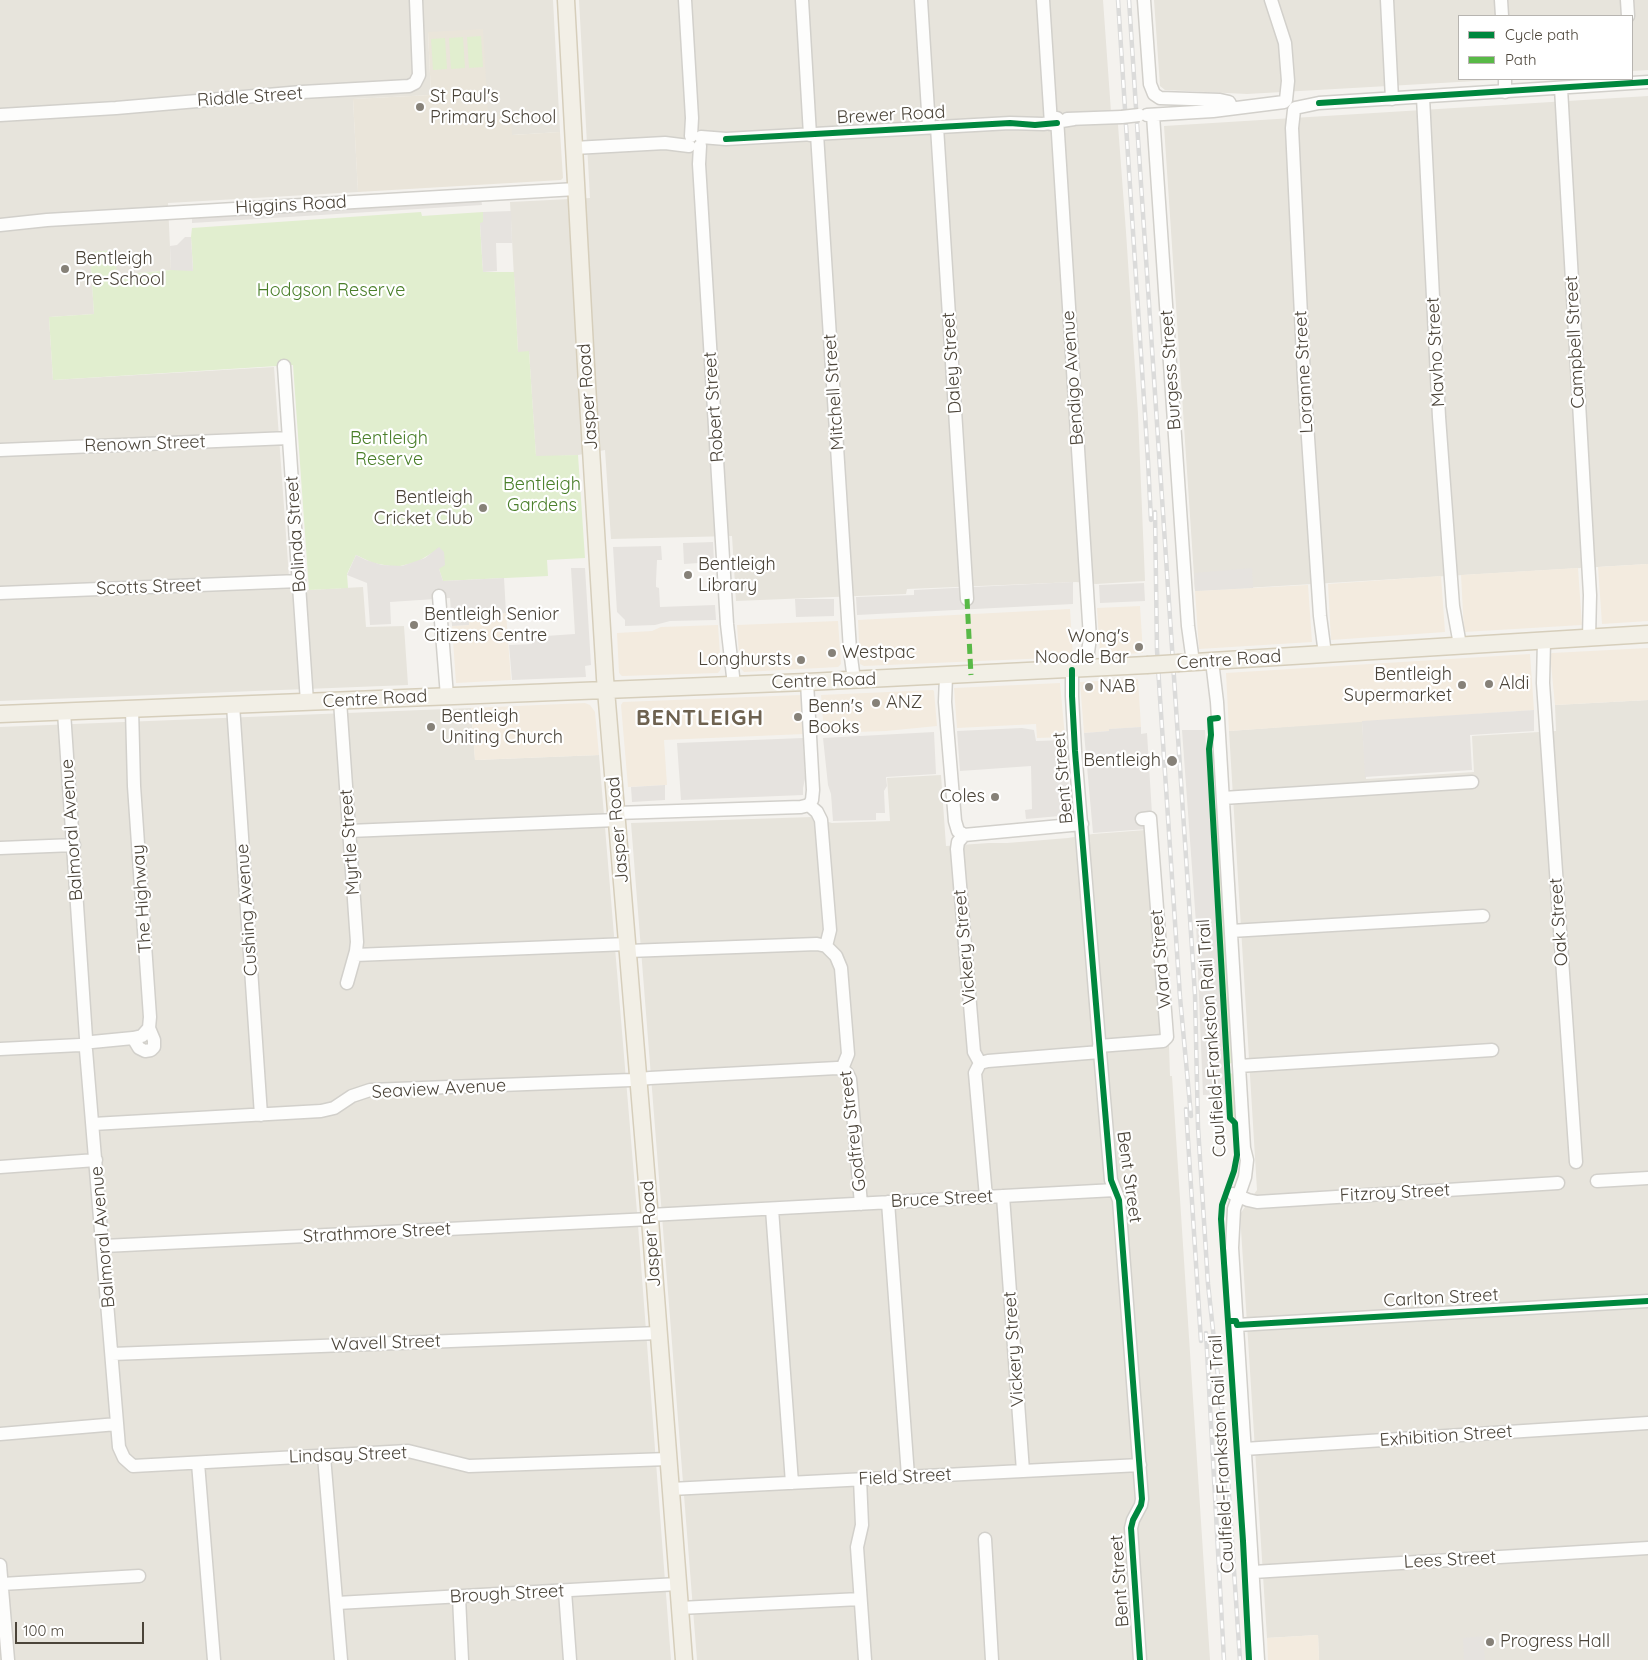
<!DOCTYPE html>
<html>
<head>
<meta charset="utf-8">
<style>
	body { margin:0 }
	#map { position:relative; width:1648px; height:1660px; overflow:hidden; background:#f4f2ee; font-family:Quicksand,sans-serif }
	canvas { display:block }
	.legend { position:absolute; left:1458px; top:15px; width:175px; height:65px; box-sizing:border-box; background:#fff; border:1px solid #b7b4b0; margin:0; padding:6px 9px; list-style:none; font-size:15px; color:#4b4439 }
	.legend li { display:flex; align-items:center; gap:10px; height:25px }
	.legend b { width:25px; border:1px solid #b7b4b0 }
	.scale { position:absolute; left:15px; top:1622px; width:129px; height:22px; box-sizing:border-box; border:2px solid #4b4439; border-top:0; padding-left:6px; font-size:15px; line-height:18px; white-space:nowrap; color:#4b4439; -webkit-text-stroke:4px #fff; paint-order:stroke }
</style>
</head>
<body>
<div id="map">
<canvas width="1648" height="1660"></canvas>
<ul class="legend">
<li><b style="height:6px;background:#00873e"></b>Cycle path</li>
<li><b style="height:6px;background:#58b947"></b>Path</li>
</ul>
<div class="scale">100 m</div>
</div>
<script>
const context = document.querySelector('canvas').getContext('2d');
context.lineJoin = 'round';
function paint(path, color) { context.fillStyle = color; context.fill(path, 'evenodd'); }
const poly = rows => new Path2D(rows.map(r => 'M' + r).join(''));
function strokePath(path, color, width, dash) { context.strokeStyle = color; context.lineWidth = width; context.lineCap = dash ? 'butt' : 'round'; context.setLineDash(dash || []); context.stroke(path); }
function drawText(font, color, halo, rows, align = 'center') {
  context.font = font + ' Quicksand,sans-serif'; context.lineWidth = 4.5; context.setLineDash([]); context.textBaseline = 'middle'; context.strokeStyle = halo; context.fillStyle = color; for (const [text, x, y, turn = 0] of rows) {
    context.save(); context.translate(x, y); context.rotate((+turn || 0) * Math.PI / 180); context.textAlign = isNaN(turn) ? turn : align; if (halo) context.strokeText(text, 0, 0); context.fillText(text, 0, 0); context.restore();
  }
}
const residential = poly([
	[0,0,553,0,560,132,512,135,487,116,428,32,431,95,353,99,358,192,168,203,171,270,116,275,90,252,94,314,49,317,53,380,274,367,290,591,363,587,366,627,404,626,408,685,0,701],
	[579,0,1103,0,1111,112,1118,125,1126,232,1138,414,1145,581,1096,584,1076,582,907,589,906,594,736,601,732,536,611,539,605,450,578,455,536,457,529,352,518,352,510,202,590,198],
	[1154,0,1648,0,1648,70,1632,71,1632,16,1459,16,1459,79,1511,79,1247,94,1165,90,1160,86],
	[1648,96,1648,564,1195,591,1164,126],
	[1648,700,1648,1660,1319,1660,1318,1635,1267,1638,1240,1214,1257,1190,1229,731,1362,721,1366,779,1474,772,1472,736,1556,731,1555,705],
	[471,708,475,760,599,755,637,1212,671,1660,0,1660,0,727],
	[941,775,946,846,989,843,1007,843,1068,838,1093,834,1146,830,1163,1037,1169,1046,1170,1076,1172,1076,1210,1660,697,1660,631,823,812,817,832,823,890,821,887,778]
]);
const commercial = poly([
	[1648,564,1648,621,1602,624,1598,567],
	[1578,568,1582,625,1464,632,1461,575],
	[1441,576,1445,632,1331,640,1328,584],
	[1308,585,1312,642,1199,649,1195,591],
	[1140,606,1143,653,1103,655,1100,653,1097,608],
	[1070,609,1073,657,864,666,860,664,858,620],
	[506,613,511,680,456,683,452,626,469,625,469,618],
	[838,621,841,664,838,667,744,672,740,668,737,625],
	[718,625,721,669,718,673,622,676,619,673,617,633,652,631,661,627],
	[1648,648,1648,700,1555,705,1550,654,1552,653],
	[1530,654,1534,710,1229,731,1226,673],
	[1138,679,1141,727,1109,729,1109,731,1084,733,1080,682],
	[1060,683,1065,737,1037,738,1036,724,957,728,954,688],
	[933,690,934,691,937,726,886,731,824,733,821,695],
	[801,695,804,734,664,740,667,785,628,787,621,705,623,702],
	[585,703,590,705,595,712,599,755,475,760,471,708],
	[1318,1635,1319,1660,1268,1660,1267,1638]
]);
const education = poly([
	[483,29,488,116,511,115,512,135,560,132,563,178,561,180,358,192,353,99,431,95,428,32]
]);
const green = poly([
	[481,36,483,67,469,68,467,37],
	[463,37,465,68,451,69,449,38],
	[445,38,447,69,433,70,431,39],
	[421,212,422,216,483,212,484,223,480,223,483,272,514,272,518,352,529,351,536,456,578,455,585,558,547,560,548,576,443,581,439,569,432,553,417,562,396,567,373,563,356,555,347,574,348,588,309,590,293,365,53,380,49,317,94,314,90,252,115,250,117,275,171,270,193,270,191,237,192,228],
	[1214,808,1218,809,1234,1062,1229,1064],
	[1230,1073,1235,1075,1237,1124,1232,1116]
]);
const parking = poly([
	[481,198,482,205,192,223,192,217],
	[511,211,512,243,496,243,497,271,483,272,480,223,483,222,483,212],
	[185,237,191,237,193,271,171,270,170,246,177,245],
	[713,542,714,562,684,564,683,543],
	[661,546,662,560,657,560,656,581,656,587,659,588,660,607,715,605,716,620,670,621,655,625,625,626,625,620,617,612,613,547],
	[439,547,444,552,445,565,439,569,443,581,504,578,506,613,500,614,500,616,494,617,469,618,469,625,452,626,450,598,390,602,391,624,370,625,367,583,347,575,356,555,366,560,382,565,402,566,425,558],
	[571,568,585,568,591,665,585,666,586,677,512,680,509,645,532,644,531,637,575,634],
	[1252,568,1253,588,1195,591,1194,573],
	[1073,582,1073,604,857,615,856,597,914,595,914,590],
	[1144,583,1145,601,1100,603,1099,585],
	[834,599,834,616,796,617,795,599],
	[1534,710,1534,731,1470,735,1472,770,1365,777,1362,721],
	[1141,727,1141,734,1147,733,1152,814,1147,829,1093,833,1084,733,1109,731,1109,729],
	[1022,728,1034,730,1036,741,1065,740,1071,815,1026,819,1025,810,1032,809,1031,766,960,771,957,731],
	[1182,730,1205,730,1226,1094,1203,1095,1196,923],
	[934,732,936,774,886,777,887,786,884,791,885,813,876,813,876,820,833,821,831,794,828,785,823,738],
	[803,738,805,779,803,788,803,795,681,800,677,743],
	[665,785,665,800,632,802,631,787],
	[1483,1636,1485,1660,1464,1660,1463,1638]
]);
const minor = poly([
	[685,0,692,118,691,136],
	[802,0,810,135],
	[921,0,929,127],
	[1043,0,1051,124],
	[1144,0,1150,84,1154,94,1160,98,1220,100,1229,102,1232,108],
	[1271,0,1285,43,1288,81,1286,100],
	[1387,0,1392,99],
	[1501,0,1502,16],
	[1627,0,1628,16],
	[1505,79,1505,92],
	[1561,88,1590,595,1589,638],
	[1423,97,1439,417,1453,606,1460,645],
	[1295,108,1319,103,1648,82],
	[1294,110,1292,128,1304,378,1320,616,1325,654],
	[0,115,116,108,302,92,409,86,415,83,419,75,416,0],
	[1147,115,1213,111,1284,102],
	[1153,115,1188,626,1193,662],
	[1057,118,1090,638,1088,652,1088,669],
	[1067,119,1122,117],
	[937,127,967,599],
	[817,134,850,650,854,680],
	[701,137,726,139,1010,123,1043,124,1074,119],
	[700,146,699,164,727,624,734,685],
	[574,148,665,143,689,146],
	[0,225,47,220,576,189],
	[284,366,307,702],
	[0,450,289,438],
	[0,593,299,581],
	[439,596,447,696],
	[1544,641,1543,683,1576,1162],
	[1212,661,1217,702,1239,1066,1244,1148,1247,1160,1245,1177,1234,1209,1232,1248,1258,1660],
	[1072,670,1072,696,1075,751,1100,1052,1111,1180,1119,1200,1142,1499,1141,1505,1133,1520,1131,1528,1140,1660],
	[946,676,945,702,955,821,958,831,964,835],
	[807,682,813,790,812,800,809,805,817,812,821,820,830,930,826,946,836,956,841,968,848,1054,842,1069,847,1073,850,1079,861,1204],
	[340,701,357,942,356,951,347,983],
	[233,705,261,1115],
	[64,712,86,1038],
	[1223,798,1472,782],
	[616,813,801,807,809,805],
	[349,831,616,820],
	[964,835,958,842,957,849,974,1052,980,1063,975,1073,986,1197],
	[964,835,1082,824],
	[0,848,74,845],
	[1231,931,1483,916],
	[628,951,817,944,826,946],
	[355,955,628,944],
	[133,1038,139,1048,145,1051,151,1050,154,1047,154,1040,149,1028],
	[92,1042,133,1038,142,1036,149,1028,150,1017,134,786,132,709],
	[1099,1046,1163,1041,1167,1037,1150,818,1142,819],
	[0,1049,80,1045],
	[86,1050,119,1447,124,1458,133,1466,408,1451,469,1466,668,1459],
	[980,1063,988,1061,1100,1052],
	[1239,1066,1492,1050],
	[93,1124,321,1111,334,1108,352,1096,370,1090,631,1080,650,1078,837,1068,842,1069],
	[0,1167,96,1160],
	[1597,1181,1648,1178],
	[1233,1194,1248,1200,1257,1202,1558,1183],
	[1003,1196,1023,1471],
	[888,1202,908,1476],
	[772,1209,792,1483],
	[650,1215,1115,1190],
	[104,1246,650,1219],
	[1237,1325,1648,1301],
	[112,1354,659,1333],
	[0,1434,117,1424],
	[1244,1449,1648,1423],
	[324,1456,341,1660],
	[198,1463,214,1660],
	[860,1479,862,1525,857,1547,865,1660],
	[671,1489,1140,1465],
	[985,1539,992,1660],
	[0,1565,8,1660],
	[1253,1572,1648,1548],
	[2,1584,139,1576],
	[565,1591,570,1660],
	[459,1597,462,1660],
	[337,1603,678,1584],
	[680,1608,860,1599]
]);
const major = poly([
	[566,0,587,384,605,678,650,1219,684,1660],
	[1179,663,1648,634],
	[0,714,807,682,1147,665]
]);
const rail = poly([
	[1118,0,1125,109],
	[1129,0,1136,108],
	[1137,124,1188,887,1195,995,1198,1127,1208,1284,1226,1451,1240,1660],
	[1126,125,1148,461,1151,520],
	[1155,512,1157,650,1160,698,1180,997,1191,1116],
	[1186,1109,1201,1341],
	[1206,1333,1224,1660]
]);
const minorBridge = poly([
	[1122,117,1139,115]
]);
const majorBridge = poly([
	[1147,665,1179,663]
]);
const quiet = poly([
	[967,599,971,675]
]);
const cycleway = poly([
	[1319,103,1648,82],
	[726,139,1010,123,1035,125,1057,123],
	[1072,670,1072,696,1075,751,1100,1052,1111,1180,1119,1200,1142,1499,1141,1505,1133,1520,1131,1528,1140,1660],
	[1218,718,1210,719,1211,735,1209,749,1230,1118,1235,1123,1237,1155,1234,1171,1222,1205,1221,1219,1243,1541,1249,1660],
	[1229,1321,1236,1321,1237,1325,1648,1301]
]);
const markers = [
	[420,107,5,"#868178"],
	[65,269,5,"#868178"],
	[483,508,5,"#868178"],
	[688,575,5,"#868178"],
	[414,625,5,"#868178"],
	[1139,647,5,"#868178"],
	[832,653,5,"#868178"],
	[801,660,5,"#868178"],
	[1489,684,5,"#868178"],
	[1462,685,5,"#868178"],
	[1089,687,5,"#868178"],
	[876,703,5,"#868178"],
	[798,717,5,"#868178"],
	[431,727,5,"#868178"],
	[1172,761,6,"#868178"],
	[995,797,5,"#868178"],
	[1490,1642,5,"#868178"]
];
const streetNames = [
	["Riddle Street",250,97,-4],
	["Brewer Road",891,115,-3],
	["Higgins Road",291,205,-3],
	["Campbell Street",1575,342,-93],
	["Mavho Street",1436,352,-93],
	["Daley Street",952,363,-94],
	["Burgess Street",1171,370,-94],
	["Loranne Street",1304,372,-93],
	["Bendigo Avenue",1073,378,-94],
	["Mitchell Street",834,392,-94],
	["Jasper Road",588,397,-94],
	["Robert Street",714,407,-94],
	["Renown Street",145,444,-2],
	["Bolinda Street",296,534,-94],
	["Scotts Street",149,587,-2],
	["Centre Road",1229,660,-4],
	["Centre Road",824,681,-2],
	["Centre Road",375,699,-3],
	["Bent Street",1063,778,-95],
	["Balmoral Avenue",72,830,-94],
	["Jasper Road",618,830,-95],
	["Myrtle Street",350,842,-94],
	["The Highway",142,899,-94],
	["Cushing Avenue",247,910,-94],
	["Oak Street",1559,922,-94],
	["Vickery Street",965,947,-95],
	["Ward Street",1161,959,-95],
	["Caulfield-Frankston Rail Trail",1212,1038,-94],
	["Seaview Avenue",439,1089,-3],
	["Godfrey Street",853,1131,-97],
	["Bent Street",1129,1177,82],
	["Fitzroy Street",1395,1193,-3],
	["Bruce Street",942,1199,-3],
	["Strathmore Street",377,1233,-3],
	["Jasper Road",651,1234,-94],
	["Balmoral Avenue",103,1237,-95],
	["Carlton Street",1441,1298,-3],
	["Wavell Street",386,1343,-2],
	["Vickery Street",1014,1349,-94],
	["Exhibition Street",1446,1436,-4],
	["Caulfield-Frankston Rail Trail",1222,1454,-93],
	["Lindsay Street",348,1455,-2],
	["Field Street",905,1477,-3],
	["Lees Street",1450,1560,-3],
	["Bent Street",1120,1581,-94],
	["Brough Street",507,1594,-3]
];
const poiNames = [
	["St Paul's",430,97],
	["Primary School",430,118],
	["Bentleigh",75,259],
	["Pre-School",75,280],
	["Bentleigh",473,498,"right"],
	["Cricket Club",473,519,"right"],
	["Bentleigh",698,565],
	["Library",698,586],
	["Bentleigh Senior",424,615],
	["Citizens Centre",424,636],
	["Wong's",1129,637,"right"],
	["Noodle Bar",1129,658,"right"],
	["Westpac",842,653],
	["Longhursts",791,660,"right"],
	["Bentleigh",1452,675,"right"],
	["Supermarket",1452,696,"right"],
	["Aldi",1499,684],
	["NAB",1099,687],
	["ANZ",886,703],
	["Benn's",808,707],
	["Books",808,728],
	["Bentleigh",441,717],
	["Uniting Church",441,738],
	["Bentleigh",1161,761,"right"],
	["Coles",985,797,"right"],
	["Progress Hall",1500,1642]
];
const parkNames = [
	["Hodgson Reserve",331,291],
	["Bentleigh",389,439],
	["Reserve",389,460],
	["Bentleigh",542,485],
	["Gardens",542,506]
];
const districtNames = [
	["BENTLEIGH",700,718]
];
paint(residential, '#e7e4dc');
paint(commercial, '#f3ebdf');
paint(education, '#eae5da');
paint(green, '#e1eecf');
paint(parking, '#e6e3df');
strokePath(minor, '#d2d0cb', 15);
strokePath(major, '#d6cebb', 19);
strokePath(minor, '#fdfdfc', 12);
strokePath(major, '#f2efe6', 16);
strokePath(rail, '#dbdbda', 4.5);
strokePath(rail, '#fff', 2.5, [8]);
strokePath(minorBridge, '#d2d0cb', 15, []);
strokePath(majorBridge, '#d6cebb', 19, []);
strokePath(minorBridge, '#fdfdfc', 12);
strokePath(majorBridge, '#f2efe6', 16);
strokePath(quiet, '#58b947', 5, [10, 5]);
strokePath(cycleway, '#00873e', 6);
for (const [x, y, r, color] of markers) { const dot = new Path2D(); dot.arc(x, y, r, 0, 2 * Math.PI); context.fillStyle = color; context.fill(dot); strokePath(dot, '#fff', 2); }
drawText('18px', '#4b4439', '#fff', streetNames);
drawText('18px', '#4b4439', '#fff', poiNames, 'left');
drawText('18px', '#4a7f2a', '#fff', parkNames);
context.letterSpacing = '1px';
drawText('bold 22px', '#6e6250', '#fff', districtNames);
context.letterSpacing = '0px';
</script>
</body>
</html>
